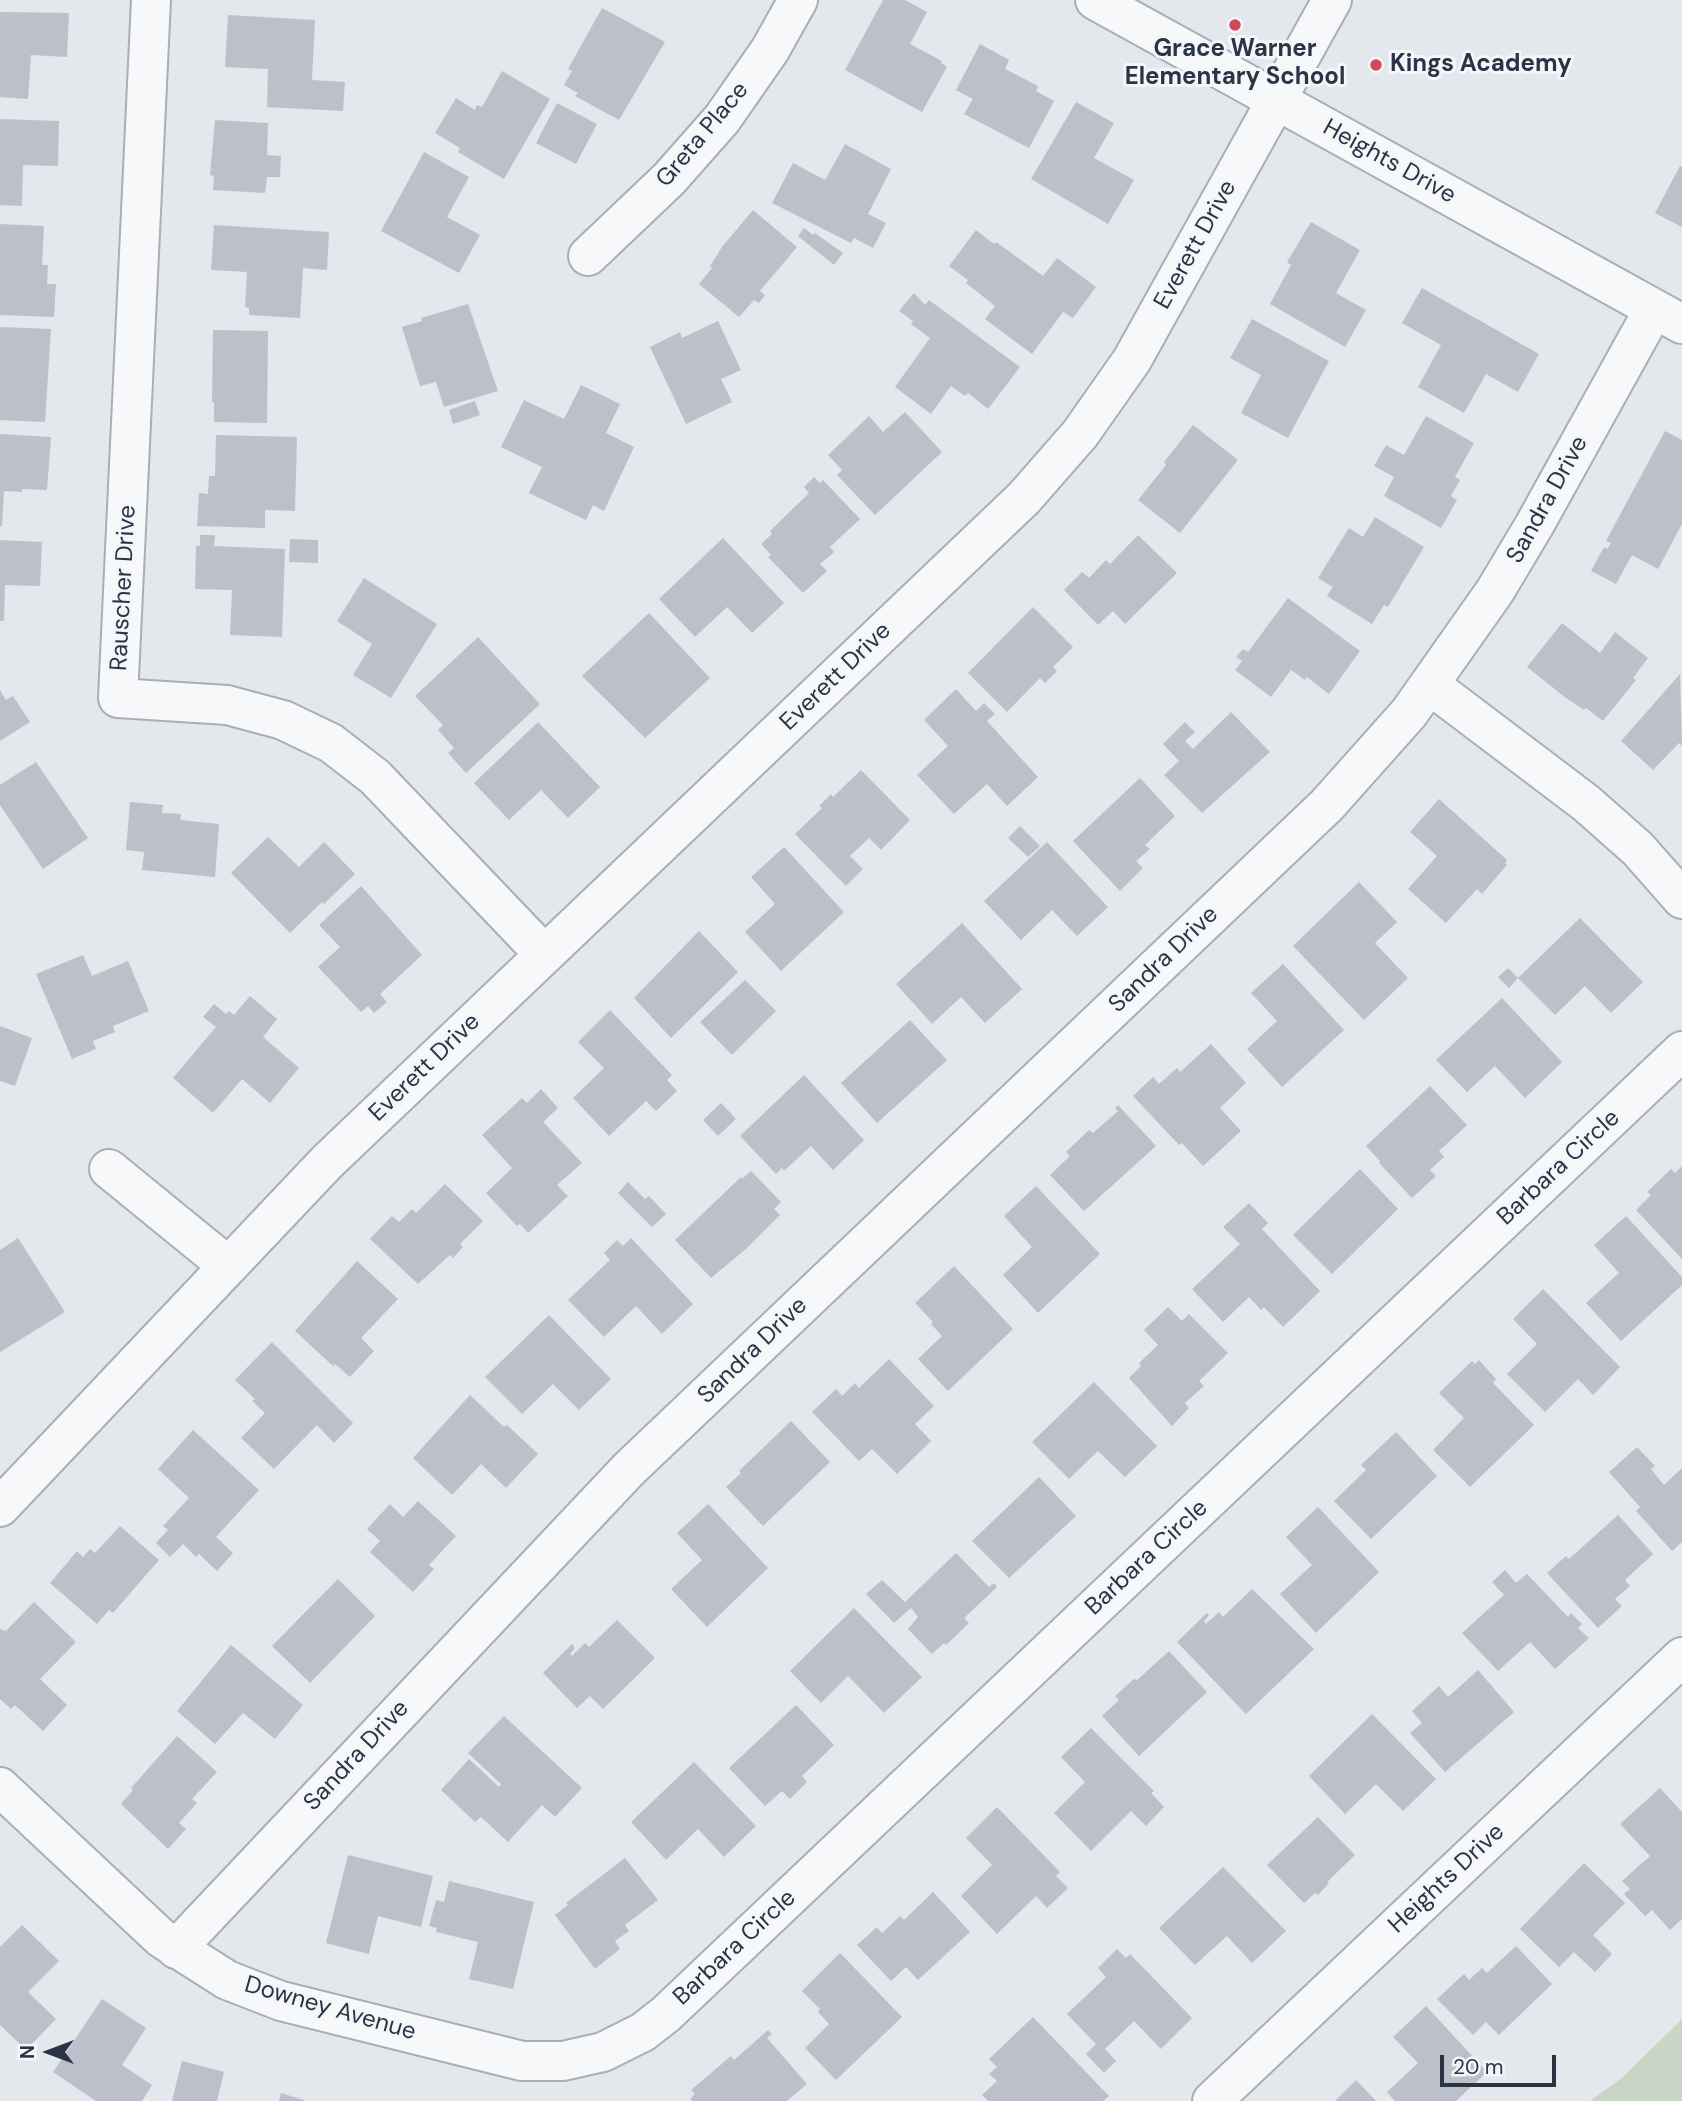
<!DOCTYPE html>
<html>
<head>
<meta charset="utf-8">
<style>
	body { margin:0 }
	#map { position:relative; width:1682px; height:2101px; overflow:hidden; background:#e4e7ec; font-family:"DM Sans",sans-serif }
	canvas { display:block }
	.north { position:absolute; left:14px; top:2017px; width:70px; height:70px; -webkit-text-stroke:5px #f4f6f9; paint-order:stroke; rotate:270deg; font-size:19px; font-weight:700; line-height:28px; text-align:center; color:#2b3445 }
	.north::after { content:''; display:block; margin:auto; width:24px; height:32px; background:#2b3445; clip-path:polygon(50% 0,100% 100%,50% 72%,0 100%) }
	.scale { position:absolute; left:1440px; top:2055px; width:116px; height:32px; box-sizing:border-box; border:4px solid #2b3445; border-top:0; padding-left:9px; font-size:21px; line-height:24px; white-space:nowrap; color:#2b3445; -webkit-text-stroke:5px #f4f6f9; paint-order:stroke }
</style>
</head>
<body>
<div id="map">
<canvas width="1682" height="2101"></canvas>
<div class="north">N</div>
<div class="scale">20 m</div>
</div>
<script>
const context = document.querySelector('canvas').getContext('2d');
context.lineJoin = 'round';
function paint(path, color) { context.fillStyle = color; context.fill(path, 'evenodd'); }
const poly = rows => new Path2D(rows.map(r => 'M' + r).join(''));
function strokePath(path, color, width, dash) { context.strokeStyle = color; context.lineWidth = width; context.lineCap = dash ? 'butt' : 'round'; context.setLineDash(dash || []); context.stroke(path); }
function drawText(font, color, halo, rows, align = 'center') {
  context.font = font + ' "DM Sans",sans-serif'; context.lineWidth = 6; context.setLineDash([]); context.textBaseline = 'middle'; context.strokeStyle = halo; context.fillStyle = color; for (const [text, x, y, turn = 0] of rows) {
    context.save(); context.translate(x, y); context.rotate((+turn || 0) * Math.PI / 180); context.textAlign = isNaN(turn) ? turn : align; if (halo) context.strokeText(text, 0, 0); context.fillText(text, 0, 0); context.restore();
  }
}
const green = poly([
	[1682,2019,1682,2101,1590,2101,1623,2077]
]);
const building = poly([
	[883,0,905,0,927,12,910,44,942,61,941,63,947,67,922,112,845,70],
	[602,8,665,42,619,120,575,96,578,93,564,85,572,71,568,69],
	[0,12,69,13,67,57,31,55,28,99,0,97],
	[228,15,315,20,312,80,345,82,343,111,267,107,268,69,225,67],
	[980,44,1009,60,1005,69,1038,86,1036,91,1054,101,1029,148,964,114,973,99,956,90],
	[502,71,550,99,504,179,458,152,460,148,435,133,456,98,475,110,477,105,482,107],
	[1076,102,1114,123,1094,158,1134,180,1108,224,1031,179],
	[557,103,597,124,576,164,536,143],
	[0,119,59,121,58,166,23,165,22,206,0,205],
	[215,120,268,123,267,155,281,156,280,177,267,177,265,193,213,190,214,176,210,175],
	[845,144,891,169,868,214,886,223,873,248,854,238,851,243,772,203,793,163,825,180],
	[424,152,469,177,447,217,480,235,459,273,381,231],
	[1680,166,1682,167,1682,227,1655,213],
	[753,210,797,247,760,291,765,295,759,303,754,300,739,317,699,284,712,268,710,266,722,247],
	[1311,222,1360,250,1336,293,1366,310,1345,347,1270,304,1291,265,1287,262],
	[0,224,44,226,42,265,48,265,47,284,56,284,54,317,0,315],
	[214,225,329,232,327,270,303,268,300,318,249,315,249,308,245,307,247,272,211,270],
	[804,228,813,235,815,233,843,253,834,265,798,236],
	[976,230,994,244,996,242,1043,276,1057,258,1096,287,1073,318,1063,312,1032,354,985,319,995,306,966,283,968,280,949,266],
	[1422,288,1539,354,1518,392,1486,374,1464,413,1418,387,1441,345,1402,323],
	[914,293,925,305,929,300,1020,367,988,409,968,393,965,396,951,386,931,414,895,387,930,338,911,324,913,321,899,311],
	[468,304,498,391,444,407,436,382,420,386,402,327,422,321,421,318],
	[1252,319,1329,361,1288,438,1241,413,1261,375,1230,358],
	[718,321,741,370,721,379,732,402,686,424,650,347,680,332,682,338],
	[0,327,51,329,45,422,0,420],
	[213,330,268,331,267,423,214,422,214,402,212,402],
	[581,385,620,404,606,433,634,447,604,511,593,505,586,520,529,493,542,467,501,447,524,400,564,419],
	[475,401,480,415,453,424,449,410],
	[905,412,942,452,875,515,837,475,842,470,828,455,869,416,883,432],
	[1426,416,1474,443,1455,477,1460,480,1451,496,1457,500,1441,528,1384,496,1394,477,1374,466,1386,445,1404,455],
	[1193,425,1238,460,1180,533,1138,500,1166,465,1164,462],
	[1665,431,1682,440,1682,524,1658,569,1632,555,1616,584,1591,571,1604,547,1607,549,1611,543,1606,541],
	[0,434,51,437,47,490,22,489,22,492,4,491,2,526,0,526],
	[216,435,297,437,295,511,265,510,265,528,197,526,199,493,208,494,209,476,215,476],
	[814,477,820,483,823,480,860,519,830,547,834,552,820,564,827,571,803,593,768,557,771,555,761,544,772,534,770,531,809,493,804,487],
	[1375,517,1424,547,1388,607,1384,605,1372,624,1327,596,1333,587,1318,578,1349,528,1363,537],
	[200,535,215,535,214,546,285,549,282,637,230,635,232,590,195,589,196,546,200,546],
	[1138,535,1177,573,1125,624,1113,611,1098,625,1064,590,1082,572,1089,578,1106,560,1110,564],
	[723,538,784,603,752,633,727,607,695,637,659,599],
	[290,539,318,540,318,563,289,562],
	[0,540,42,542,40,586,5,585,4,621,0,621],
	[364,578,437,624,391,698,353,675,372,644,337,621],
	[1288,598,1360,651,1329,694,1307,677,1305,680,1291,670,1271,697,1235,670,1242,661,1236,657,1243,649,1248,652],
	[1033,607,1073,647,1053,667,1057,671,1045,683,1040,678,1007,712,968,673],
	[649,613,710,678,645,738,582,676],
	[1562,623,1600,653,1615,632,1648,658,1633,678,1636,680,1603,721,1586,708,1584,710,1566,698,1527,667],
	[478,637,540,704,466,773,448,753,454,748,438,730,443,725,415,696],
	[1680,674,1682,746,1679,743,1653,770,1621,741],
	[956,689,976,711,984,703,995,714,987,721,1038,777,1007,806,987,784,954,814,917,775,948,746,924,720],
	[0,690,6,700,13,696,30,722,0,741],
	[1231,712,1270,752,1202,813,1164,775,1179,761,1163,744,1185,722,1195,732,1185,741,1193,749],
	[538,722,600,787,568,818,541,790,509,820,474,783],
	[36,762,88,838,43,869,0,805,0,785],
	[861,770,910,820,881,850,869,838,850,856,863,869,846,886,795,834,822,808,819,806,831,794,833,797],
	[1140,778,1175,816,1145,845,1150,849,1136,861,1143,868,1120,891,1073,841],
	[1439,799,1507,860,1505,863,1507,865,1482,894,1477,889,1446,923,1408,889,1437,856,1410,832],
	[130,802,163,805,162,813,181,814,180,820,219,824,215,877,142,870,144,852,126,850],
	[1020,826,1040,846,1028,857,1008,838],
	[268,837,299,867,324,842,355,874,324,904,322,902,290,933,231,873],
	[1047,842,1108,907,1077,936,1052,910,1021,940,984,901],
	[784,847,844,912,781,971,745,932,775,904,751,877],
	[1359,882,1397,922,1375,943,1408,978,1364,1020,1293,946],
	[361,886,422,955,380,994,387,1002,374,1013,368,1006,361,1012,318,967,340,947,319,925],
	[1580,918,1643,982,1611,1013,1585,986,1555,1015,1518,978],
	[962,923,1022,989,985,1023,961,997,932,1024,896,984],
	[699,931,738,972,671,1038,634,998],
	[83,955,92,976,128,961,149,1011,113,1026,115,1032,93,1041,96,1049,72,1059,36,974],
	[1283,964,1344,1030,1282,1087,1247,1049,1277,1021,1251,993],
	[1508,968,1518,978,1509,988,1498,977],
	[745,980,776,1011,732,1055,700,1022],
	[250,996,277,1019,263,1037,299,1068,270,1103,242,1079,213,1113,173,1078,216,1027,203,1017,214,1004,226,1014,229,1011,234,1015],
	[1502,998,1562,1062,1525,1098,1495,1066,1467,1092,1436,1060],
	[610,1010,672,1075,667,1080,677,1091,656,1111,646,1101,609,1136,573,1098,604,1068,578,1042],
	[910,1020,947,1060,877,1123,841,1083],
	[0,1026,32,1038,15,1086,0,1081],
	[1211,1044,1246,1083,1220,1108,1241,1131,1203,1166,1182,1143,1179,1145,1133,1096,1153,1077,1159,1084,1177,1068,1180,1072],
	[804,1075,864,1140,833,1170,811,1146,784,1171,782,1168,776,1174,740,1136],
	[1430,1086,1467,1125,1439,1151,1444,1157,1430,1170,1436,1176,1412,1198,1379,1163,1380,1161,1366,1146],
	[541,1089,558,1108,543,1122,582,1163,557,1185,568,1196,528,1233,520,1224,517,1226,486,1193,512,1168,482,1135,522,1098,527,1103],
	[721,1103,736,1119,718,1136,703,1120],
	[1118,1105,1156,1146,1084,1211,1050,1175,1070,1156,1066,1152,1089,1130,1093,1133,1118,1111,1115,1108],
	[1682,1166,1682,1259,1636,1210,1651,1195,1647,1192,1671,1169,1675,1173],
	[1360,1169,1398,1209,1332,1274,1293,1235],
	[751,1171,781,1202,774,1209,780,1215,746,1249,711,1278,675,1240,741,1177,742,1179],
	[628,1182,645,1199,649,1196,666,1214,652,1227,618,1193],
	[445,1184,483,1221,460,1244,463,1247,453,1258,450,1255,418,1284,370,1239,392,1216,399,1222,412,1209,416,1213],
	[1036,1186,1100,1254,1038,1313,1003,1275,1032,1247,1004,1216],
	[1249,1203,1268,1223,1262,1229,1320,1291,1283,1327,1264,1307,1261,1310,1249,1297,1223,1322,1192,1289,1240,1244,1223,1227],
	[1626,1216,1682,1277,1682,1285,1621,1341,1586,1303,1619,1273,1594,1245],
	[18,1238,65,1312,0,1352,0,1250],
	[631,1238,693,1304,662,1334,636,1306,604,1337,568,1300,610,1260,604,1253,617,1240,623,1246],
	[357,1261,398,1299,361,1338,374,1351,350,1377,335,1364,333,1366,295,1331],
	[954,1266,1013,1329,948,1391,918,1359,942,1336,931,1324,933,1322,915,1303],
	[1543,1289,1620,1367,1593,1395,1578,1379,1545,1412,1507,1374,1537,1344,1513,1319],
	[1168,1307,1182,1321,1189,1314,1228,1353,1199,1381,1204,1386,1185,1403,1189,1408,1172,1426,1129,1378,1141,1366,1139,1363,1158,1345,1144,1330],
	[549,1315,611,1379,579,1410,553,1384,522,1414,485,1377],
	[272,1342,353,1423,334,1443,317,1425,274,1469,241,1438,265,1413,252,1401,255,1399,235,1380],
	[889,1359,934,1406,915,1424,931,1441,897,1474,872,1449,859,1461,812,1412,836,1389,842,1396,855,1383,859,1388],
	[1479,1360,1496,1379,1493,1383,1534,1425,1470,1487,1433,1450,1464,1418,1439,1393,1472,1361,1475,1364],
	[1094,1382,1157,1446,1125,1477,1098,1451,1069,1479,1032,1442],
	[470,1395,504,1427,507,1425,538,1454,506,1488,481,1464,452,1495,413,1458],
	[791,1421,830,1462,763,1526,726,1487,741,1473,739,1471],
	[193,1430,259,1490,216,1537,233,1553,217,1571,199,1554,196,1557,183,1544,170,1557,156,1543,168,1530,163,1526,189,1498,158,1469],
	[1396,1432,1437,1476,1371,1539,1334,1501,1366,1470,1361,1465],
	[1637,1447,1655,1466,1651,1469,1664,1485,1682,1468,1682,1542,1672,1551,1636,1511,1640,1507,1609,1472],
	[1039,1477,1076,1516,1009,1578,972,1541],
	[418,1501,456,1536,429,1565,434,1569,413,1592,370,1552,380,1541,367,1529,390,1504,403,1517],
	[708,1504,768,1568,707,1627,671,1589,702,1560,677,1533],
	[1318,1507,1379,1572,1316,1633,1280,1594,1312,1565,1286,1537],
	[1618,1515,1653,1554,1625,1580,1630,1586,1615,1599,1622,1606,1598,1628,1547,1573,1566,1556,1569,1559],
	[120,1526,159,1560,113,1613,109,1610,97,1624,50,1583,77,1551,83,1557,90,1549,95,1553],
	[956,1553,989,1587,994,1583,997,1587,964,1618,969,1623,946,1645,944,1643,932,1654,908,1629,918,1617,911,1608,894,1623,866,1594,882,1580,905,1602],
	[1505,1570,1516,1583,1527,1574,1568,1617,1571,1613,1582,1624,1578,1628,1589,1638,1555,1669,1530,1642,1498,1671,1462,1633,1504,1595,1492,1582],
	[338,1579,375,1616,310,1683,272,1646],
	[1252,1589,1314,1649,1246,1714,1177,1642,1207,1613,1209,1615,1204,1621,1206,1624,1219,1612,1223,1617],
	[34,1602,76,1642,40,1679,67,1705,43,1731,15,1705,11,1709,0,1699,0,1629,6,1631],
	[854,1608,922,1677,884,1713,848,1676,821,1703,790,1671],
	[617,1620,655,1658,603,1709,590,1696,577,1708,543,1673,572,1644,575,1648,570,1654,572,1656,585,1643,589,1647],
	[231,1645,303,1705,275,1739,243,1713,215,1744,177,1711],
	[1169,1651,1207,1692,1139,1756,1102,1716,1119,1700,1115,1696,1135,1678,1136,1681],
	[1478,1670,1514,1712,1445,1772,1410,1733,1422,1723,1412,1711,1439,1686,1448,1697],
	[796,1705,834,1745,802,1776,807,1782,790,1799,782,1791,765,1806,729,1768],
	[1372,1714,1436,1779,1403,1811,1376,1784,1345,1814,1309,1776],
	[504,1716,582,1788,555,1817,542,1805,508,1842,481,1817,475,1822,441,1790,469,1759,499,1787,501,1784,468,1753],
	[1091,1728,1154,1791,1151,1793,1164,1807,1146,1826,1131,1811,1091,1851,1054,1813,1085,1782,1061,1757],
	[177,1736,217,1772,192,1799,197,1803,179,1823,186,1829,168,1849,121,1804,133,1790,131,1788],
	[694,1762,756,1826,724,1857,698,1829,666,1860,631,1822],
	[1660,1788,1682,1812,1682,1919,1670,1930,1652,1910,1645,1916,1624,1894,1630,1889,1622,1881,1650,1856,1620,1824],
	[997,1807,1060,1872,1056,1876,1068,1888,1047,1908,1036,1896,997,1934,961,1896,992,1865,966,1838],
	[1318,1817,1355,1855,1327,1882,1329,1883,1318,1895,1315,1893,1304,1903,1267,1865],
	[348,1855,433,1876,421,1927,378,1916,369,1954,326,1943],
	[625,1858,658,1900,625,1925,629,1931,615,1941,620,1949,595,1969,555,1915,568,1905,566,1903],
	[1584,1863,1625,1903,1593,1935,1612,1954,1595,1972,1574,1952,1559,1967,1520,1929],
	[1223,1867,1286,1931,1252,1963,1227,1936,1195,1965,1159,1928],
	[449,1881,534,1902,513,1989,469,1979,478,1942,436,1932,437,1928,429,1926,436,1900,444,1902],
	[933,1892,970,1932,918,1980,906,1967,891,1981,857,1945,877,1927,882,1933,900,1916,904,1920],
	[22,1925,59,1961,28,1992,56,2019,26,2050,0,2025,0,1947],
	[1516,1946,1552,1984,1499,2035,1486,2022,1473,2035,1437,1999,1464,1974,1469,1980,1482,1968,1487,1973],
	[1117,1949,1126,1958,1130,1954,1192,2018,1161,2049,1134,2021,1105,2049,1116,2061,1104,2073,1086,2054,1096,2044,1067,2014,1106,1977,1098,1968],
	[840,1953,902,2017,836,2080,805,2048,829,2024,818,2012,820,2009,802,1991],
	[102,1999,146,2028,122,2065,152,2085,142,2101,96,2101,53,2072],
	[1426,2006,1487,2072,1456,2101,1395,2101,1387,2092,1418,2063,1393,2037],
	[1033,2017,1109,2096,1103,2101,988,2101,982,2095,997,2081,989,2074,997,2067,989,2059],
	[768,2030,772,2034,767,2038,807,2084,787,2101,692,2101,690,2099,695,2094,691,2090,731,2056,734,2060],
	[182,2061,224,2072,217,2101,172,2101],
	[1356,2080,1376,2101,1335,2101],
	[281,2093,304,2100,304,2101,279,2101]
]);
const minor = poly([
	[151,0,118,698,227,705,283,720,331,743,375,777,544,954],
	[1095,0,1682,324],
	[588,256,669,179,722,119,770,50,798,0],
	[1430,685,1586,803,1638,849,1682,899],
	[109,1169,228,1266],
	[0,1507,327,1162,1024,498,1080,434,1132,360,1332,0],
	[0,1787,161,1938,227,1980,281,2001,522,2061,563,2061,603,2052,643,2032,666,2014,1682,1051],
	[176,1949,629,1469,1327,805,1409,713,1495,591,1535,524,1654,309],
	[1212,2101,1682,1657]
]);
const markers = [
	[1235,25,7,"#d1495b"],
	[1376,65,7,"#d1495b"]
];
const poiNames = [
	["Grace Warner",1235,50],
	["Elementary School",1235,78],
	["Kings Academy",1390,65,"left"]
];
const streetNames = [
	["Greta Place",703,135,-50],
	["Heights Drive",1389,162,29],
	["Everett Drive",1196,245,-61],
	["Sandra Drive",1548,500,-61],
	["Rauscher Drive",124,588,-87],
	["Everett Drive",836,677,-44],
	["Sandra Drive",1164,960,-44],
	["Everett Drive",425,1068,-44],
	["Barbara Circle",1559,1168,-43],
	["Sandra Drive",753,1351,-44],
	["Barbara Circle",1147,1558,-43],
	["Sandra Drive",357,1756,-47],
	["Heights Drive",1447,1879,-43],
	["Barbara Circle",735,1948,-43],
	["Downey Avenue",330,2009,16]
];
paint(green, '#c9d6c5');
paint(building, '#bbc0ca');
strokePath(minor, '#a9aeb7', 42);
strokePath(minor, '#f7f8fa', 38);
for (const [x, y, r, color] of markers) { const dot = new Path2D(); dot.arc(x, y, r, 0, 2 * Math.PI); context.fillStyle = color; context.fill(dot); strokePath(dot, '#f4f6f9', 2.5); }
drawText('bold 24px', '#2b3445', '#f4f6f9', poiNames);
drawText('24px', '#2b3445', '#f4f6f9', streetNames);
</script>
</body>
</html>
